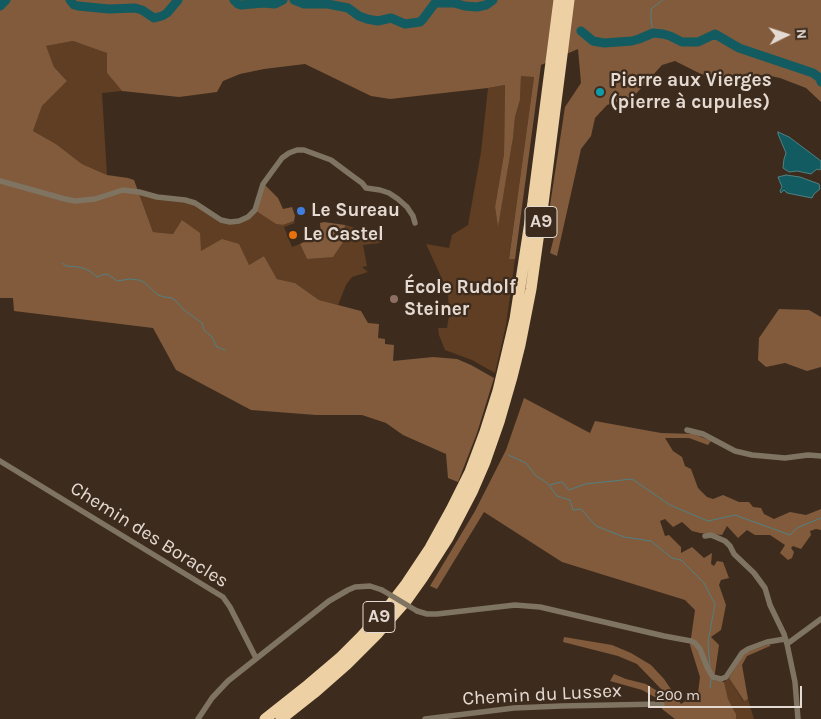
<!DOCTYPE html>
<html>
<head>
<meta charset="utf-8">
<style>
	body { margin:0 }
	#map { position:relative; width:821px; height:719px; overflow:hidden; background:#3d2c1e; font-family:Karla,sans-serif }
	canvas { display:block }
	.north { position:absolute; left:761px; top:10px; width:50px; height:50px; -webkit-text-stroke:4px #3d2c1e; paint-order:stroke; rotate:86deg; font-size:14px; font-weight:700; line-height:20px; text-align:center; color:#e5dad2 }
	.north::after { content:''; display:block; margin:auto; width:18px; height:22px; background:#e5dad2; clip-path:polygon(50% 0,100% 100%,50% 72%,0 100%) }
	.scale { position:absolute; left:648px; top:686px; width:154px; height:22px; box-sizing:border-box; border:2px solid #e5dad2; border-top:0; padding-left:6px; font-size:15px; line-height:18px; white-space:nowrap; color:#e5dad2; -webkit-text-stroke:4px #3d2c1e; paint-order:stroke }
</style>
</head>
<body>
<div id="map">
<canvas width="821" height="719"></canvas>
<div class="north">N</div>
<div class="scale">200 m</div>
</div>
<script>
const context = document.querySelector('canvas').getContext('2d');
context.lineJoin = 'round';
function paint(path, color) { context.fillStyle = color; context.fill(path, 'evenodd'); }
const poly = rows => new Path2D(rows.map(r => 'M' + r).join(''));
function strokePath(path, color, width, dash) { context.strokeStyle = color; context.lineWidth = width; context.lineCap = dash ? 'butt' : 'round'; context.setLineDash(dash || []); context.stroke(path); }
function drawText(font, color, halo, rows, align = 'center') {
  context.font = font + ' Karla,sans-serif'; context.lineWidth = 4.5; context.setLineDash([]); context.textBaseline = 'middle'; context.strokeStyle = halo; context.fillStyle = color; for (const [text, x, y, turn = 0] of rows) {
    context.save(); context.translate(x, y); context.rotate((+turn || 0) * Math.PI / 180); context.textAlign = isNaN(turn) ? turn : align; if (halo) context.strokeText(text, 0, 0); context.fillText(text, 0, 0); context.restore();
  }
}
const green = poly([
	[73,41,108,53,107,73,122,91,102,93,107,175,82,164,56,144,33,131,42,106,67,81,54,67,45,46],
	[521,75,534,77,509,258,515,259,511,289,506,325,495,373,472,360,445,350,439,335,438,328,447,328,449,316,448,293,446,284,443,281,426,244,449,248,452,235,468,225,481,152,488,88,505,85,504,154,495,207,498,225,513,138,515,117,520,100],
	[139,194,184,202,194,205,229,224,256,211,276,224,283,225,294,221,295,223,284,227,292,247,300,244,307,259,343,242,345,225,352,227,368,232,382,240,380,243,363,245,367,266,362,267,368,272,352,277,346,285,338,305,319,300,295,283,277,279,264,256,249,265,201,251,183,220,173,234,153,232],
	[729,678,743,701,748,699,754,719,736,719,736,714,728,699,724,682]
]);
const forest = poly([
	[0,0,821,0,821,102,806,88,780,78,766,75,722,77,701,74,675,61,662,65,634,96,607,105,595,118,591,136,581,149,557,256,550,253,556,229,547,225,565,107,581,83,578,49,541,65,515,259,509,259,534,77,521,76,520,100,515,117,513,138,498,227,495,207,504,154,505,85,488,88,390,99,371,96,305,64,264,69,240,74,223,81,217,92,179,97,122,91,107,73,107,53,73,41,46,46,54,67,67,81,42,106,33,131,56,144,82,164,107,175,128,178,134,180,153,232,173,234,182,220,200,233,201,251,222,239,239,244,249,265,264,256,277,279,295,283,319,300,361,311,368,323,379,324,378,338,385,339,385,344,394,345,393,361,433,357,457,359,471,365,494,378,477,433,458,482,448,478,446,454,403,435,386,423,362,415,316,415,251,410,176,370,153,328,14,311,13,298,0,298],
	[265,185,278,198,283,209,292,207,295,216,294,221,283,225,276,224,256,211],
	[324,222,345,225,343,242,333,257,307,259,300,244,306,241,317,240,321,235,320,223],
	[779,309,809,310,821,317,821,367,807,371,785,363,766,367,758,360,759,338],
	[524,398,590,433,595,421,661,433,694,434,711,441,708,445,689,438,665,438,673,451,682,457,685,466,691,469,698,488,707,497,713,499,723,495,739,502,749,502,753,507,761,508,764,514,774,519,790,512,806,515,821,509,821,530,816,529,810,531,811,535,801,549,793,546,791,548,794,552,792,558,788,560,780,553,785,545,770,535,755,535,747,530,738,538,727,526,722,535,700,533,692,531,682,522,673,527,665,519,660,521,665,536,669,535,681,547,681,553,692,547,704,558,712,553,711,564,714,566,717,561,723,562,729,578,721,580,719,585,726,605,721,630,711,637,719,645,714,680,724,682,728,699,736,714,736,719,675,719,662,709,662,701,642,690,610,681,614,674,626,679,646,684,662,694,663,691,637,664,618,656,563,642,564,637,612,645,631,653,651,665,664,679,681,704,698,693,700,677,690,645,695,610,685,600,562,562,484,512,437,589,430,586,475,511,506,450],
	[770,644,770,646,747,656,742,665,748,699,744,701,729,678,744,653]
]);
const water = poly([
	[778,132,789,137,821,161,821,169,819,170,817,169,811,174,797,171,789,172,783,168,784,159,786,153,778,134,778,132],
	[786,175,800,177,819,184,820,189,814,194,812,198,787,193,784,190,781,193,780,191,782,187,778,177,786,175]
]);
const stream = poly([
	[653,33,651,19,651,11,652,8,663,0],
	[62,263,66,266,78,267,86,269,91,272,97,277,105,274,109,275,117,281,129,279,139,280,145,283,158,295,164,297,172,298,175,300,184,310,202,323,204,330,212,337,217,347,225,350],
	[508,455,526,463,536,476,543,480,549,485,557,496,570,500,573,510,581,509,596,526,624,537,651,541,672,558,681,560,704,583,715,604,708,642,710,667],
	[550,485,561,482,563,483,569,490,585,484,632,479,670,505,708,521,735,515,790,535,797,528,821,518],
	[710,688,711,679]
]);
const river = poly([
	[70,0,74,5,78,6,109,9,135,8,142,10,154,18,162,16,167,13,178,0],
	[234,0,238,4,241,5,263,3,275,4,283,0],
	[294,0,304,4,328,4,348,8,359,16,367,19,378,21,391,18,405,24,420,22,423,19,435,3,454,3,465,6,477,7,486,5,493,0],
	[0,6,6,0],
	[581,31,593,41,604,43,632,41,639,39,653,33,663,34,670,36,682,42,698,42,715,34,739,48,813,73,820,78,821,82]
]);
const street = poly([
	[0,181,65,199,75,201,95,199,123,190,139,192,157,197,185,200,195,203,221,220,230,222,239,221,248,217,255,210,263,184,282,158,289,153,297,150,304,150,331,160,351,175,362,183,366,188,380,190,389,193,398,199,407,207,413,216,415,223],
	[687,430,703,434,735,451,752,455,785,458,808,455,821,456],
	[0,461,223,597,230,607,256,658],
	[705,536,711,535,725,541,730,546,734,554,754,573,765,588,770,605,784,634,787,644,795,682,798,719],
	[417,611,427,614,437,614,515,605,540,607,664,636,691,641,695,643,700,649,707,667,713,677,721,679,726,677,742,653,748,649,767,642,785,639],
	[787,644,821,619],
	[198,719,212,698,228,681,329,601,348,590,355,587,370,586,382,590],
	[425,719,514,708,561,706,662,704]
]);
const highway = poly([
	[265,719,308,685,341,657,361,637,389,606,406,584,430,548,451,510,470,472,485,432,498,391,515,319,533,202,559,0],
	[281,719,314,693,347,664,378,633,406,601,423,577,448,538,472,492,485,462,499,422,512,377,520,345,531,289,543,204,569,0]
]);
const streetBridge = poly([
	[382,590,417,611]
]);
const markers = [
	[600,92,5,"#0f9aa8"],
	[301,211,5,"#3f7fe0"],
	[293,235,5,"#e8710a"],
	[394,299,5,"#8d6e63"]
];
const shields = [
	[541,222,32],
	[379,617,32]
];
const shieldNames = [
	["A9",541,222],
	["A9",379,617]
];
const poiNames = [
	["Pierre aux Vierges",610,81],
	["(pierre à cupules)",610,103],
	["Le Sureau",311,211],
	["Le Castel",303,235],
	["École Rudolf",404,288],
	["Steiner",404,310]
];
const streetNames = [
	["Chemin des Boracles",149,535,32],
	["Chemin du Lussex",542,695,-3]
];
paint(green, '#5f3e23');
paint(forest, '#815b3c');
paint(water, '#125b60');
strokePath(water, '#518182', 1);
strokePath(stream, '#518182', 1);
strokePath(river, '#125b60', 9);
strokePath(street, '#7f7361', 5.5);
strokePath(highway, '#edd1a4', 11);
strokePath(streetBridge, '#7f7361', 5.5);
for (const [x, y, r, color] of markers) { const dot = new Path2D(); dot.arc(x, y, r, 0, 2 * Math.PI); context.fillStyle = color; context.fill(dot); strokePath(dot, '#3d2c1e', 2); }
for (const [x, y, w] of shields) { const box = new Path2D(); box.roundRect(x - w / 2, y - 15.5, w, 31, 4); context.fillStyle = '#3d2c1e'; context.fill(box); strokePath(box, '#e5dad2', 1); }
drawText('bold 18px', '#e5dad2', null, shieldNames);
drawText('bold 19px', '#e5dad2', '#3d2c1e', poiNames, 'left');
drawText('19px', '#e5dad2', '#3d2c1e', streetNames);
</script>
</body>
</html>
